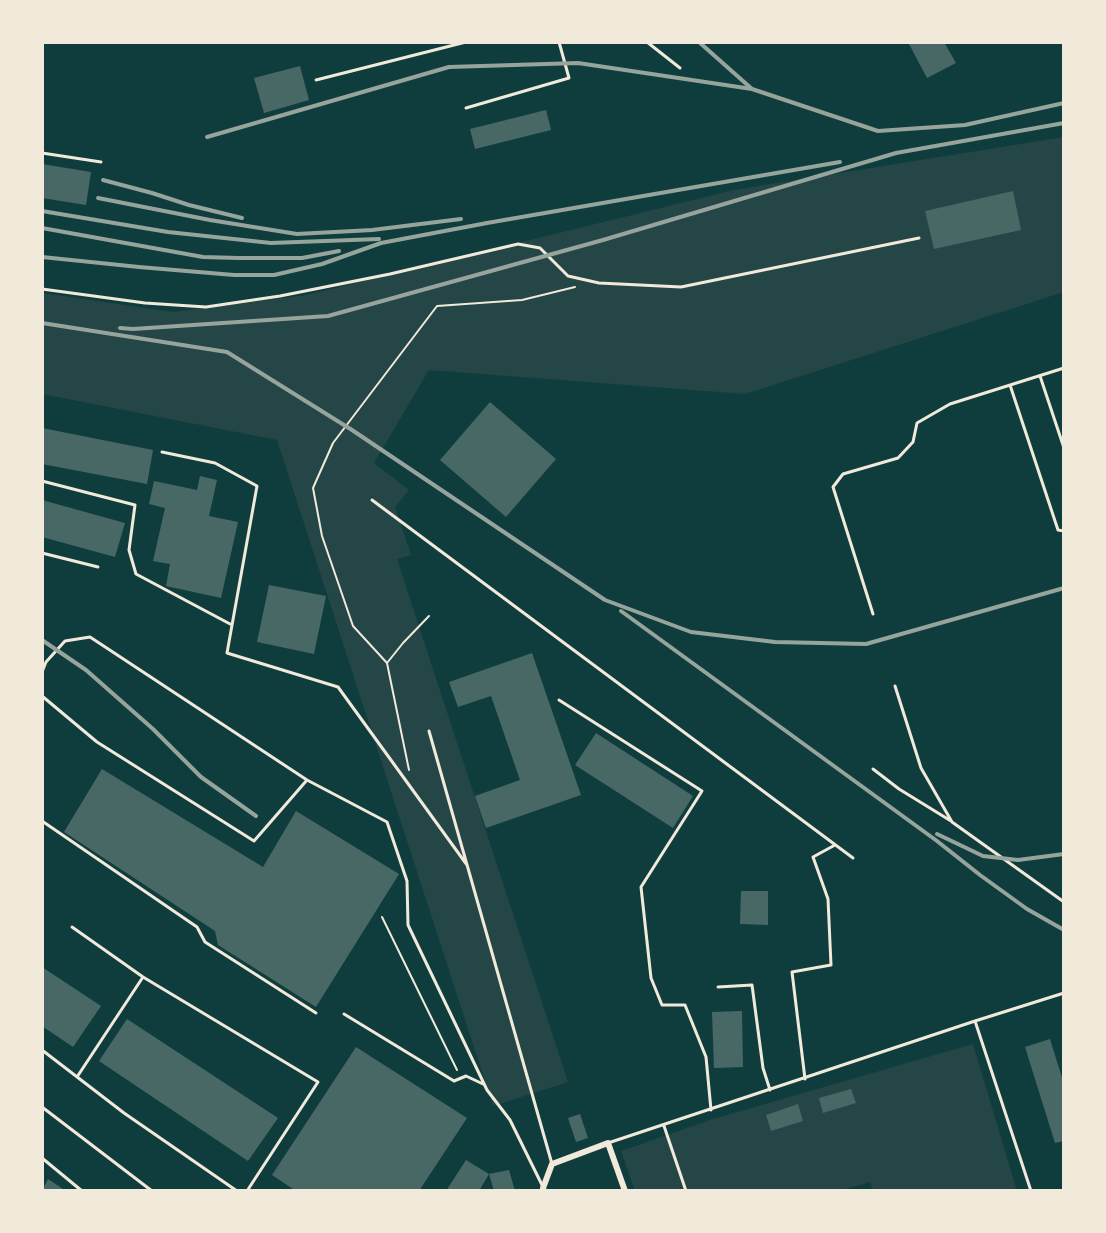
<!DOCTYPE html>
<html>
<head>
<meta charset="utf-8">
<style>
	body { margin:0 }
	#map { position:relative; width:1106px; height:1233px; overflow:hidden; background:#0f3d3e; font-family:"Alegreya Sans",sans-serif }
	canvas { display:block }
	.frame { position:absolute; inset:0; border:44px solid #f1e9da; pointer-events:none }
</style>
</head>
<body>
<div id="map">
<canvas width="1106" height="1233"></canvas>
<div class="frame"></div>
</div>
<script>
const context = document.querySelector('canvas').getContext('2d');
context.lineJoin = 'round';
function paint(path, color) { context.fillStyle = color; context.fill(path, 'evenodd'); }
const poly = rows => new Path2D(rows.map(r => 'M' + r).join(''));
function strokePath(path, color, width, dash) { context.strokeStyle = color; context.lineWidth = width; context.lineCap = dash ? 'butt' : 'round'; context.setLineDash(dash || []); context.stroke(path); }
const green = poly([
	[1064,137,1064,292,745,394,429,370,374,463,409,490,395,507,411,555,397,559,568,1082,493,1106,277,440,42,394,42,293,173,312,306,295,734,190],
	[973,1044,1017,1191,873,1191,870,1182,839,1191,635,1191,621,1151,713,1119]
]);
const building = poly([
	[908,42,944,42,956,63,927,78],
	[300,66,309,100,264,113,254,78],
	[546,110,551,130,475,149,470,129],
	[42,164,91,172,86,205,42,198],
	[1013,191,1021,230,934,249,925,211],
	[490,402,556,459,506,517,440,460],
	[42,428,153,450,147,484,42,464],
	[200,476,217,480,209,516,238,522,221,598,166,586,170,564,153,561,165,508,149,504,154,481,197,490],
	[42,500,125,523,115,557,42,537],
	[269,585,326,596,314,654,257,642],
	[532,653,581,795,486,828,475,796,520,780,491,696,458,707,449,682],
	[596,733,693,796,673,828,575,765],
	[102,769,263,867,296,811,399,874,316,1007,218,945,215,931,64,832],
	[741,891,768,891,768,925,740,924],
	[42,967,101,1006,73,1047,42,1026],
	[742,1011,743,1067,714,1068,712,1012],
	[127,1019,278,1118,248,1161,99,1061],
	[1050,1039,1064,1084,1064,1141,1055,1143,1025,1047],
	[356,1047,467,1118,419,1191,296,1191,272,1175],
	[851,1089,856,1103,823,1113,819,1098],
	[798,1104,803,1121,771,1131,766,1115],
	[580,1114,588,1138,576,1142,568,1118],
	[466,1160,489,1174,479,1191,446,1191],
	[509,1170,515,1191,494,1191,489,1174],
	[48,1179,66,1191,42,1191]
]);
const path = poly([
	[387,663,353,626,322,536,313,488,333,443,437,306,522,300,575,287],
	[409,770,387,663,403,643,429,616],
	[382,917,457,1070]
]);
const service = poly([
	[647,42,680,68],
	[316,80,466,42],
	[466,108,569,78,559,42],
	[42,153,101,162],
	[42,289,145,303,206,307,280,296,390,274,518,244,540,248,568,276,599,283,681,287,919,238],
	[1040,376,1064,448],
	[1010,385,1058,530,1064,531],
	[162,452,215,463,257,486,227,653,338,687,467,865],
	[42,481,135,505,129,550,136,574,232,625],
	[372,500,853,858],
	[42,553,98,567],
	[873,614,833,487,843,474,898,458,913,442,917,423,950,404,1064,368],
	[42,672,46,662,65,641,90,637,307,780,387,822,407,881,408,925,487,1090,510,1120,543,1187],
	[895,686,921,768,952,822,1064,902],
	[42,696,97,742,254,841,307,780],
	[559,700,702,791,641,887,651,978,662,1005,685,1005,706,1057,711,1110],
	[429,731,552,1164],
	[873,769,899,789,951,821],
	[42,821,197,927,205,942,316,1013],
	[72,927,143,977,318,1082,247,1191],
	[718,987,752,985,763,1068,770,1090],
	[344,1014,454,1081,466,1076,483,1084],
	[975,1021,1064,993],
	[42,1050,124,1113,237,1191],
	[77,1077,143,977],
	[805,1079,792,972,831,965,828,899,813,857,835,845],
	[42,1107,152,1191],
	[664,1126,686,1191],
	[608,1143,975,1021,1031,1191],
	[42,1158,82,1191]
]);
const minor = poly([
	[544,1191,543,1188,552,1164,608,1143,625,1191]
]);
const rail = poly([
	[699,42,752,89,878,131,965,125,1064,103],
	[207,137,449,67,578,63,752,89],
	[103,180,152,193,189,205,242,218],
	[98,198,210,220,297,234,372,230,461,219],
	[42,211,168,232,271,243,379,239],
	[42,228,203,257,238,258,302,258,339,251],
	[42,257,139,267,234,275,274,275,322,264,381,243,487,223,840,162],
	[42,323,227,352,352,430,605,600,691,632,775,642,866,644,1064,588],
	[120,328,133,329,328,316,603,240,896,153,1064,123],
	[621,611,937,841,980,875,1027,909,1064,930],
	[42,640,86,670,153,729,201,777,256,816],
	[937,834,983,856,1018,860,1064,854]
]);
paint(green, '#244646');
paint(building, '#486865');
strokePath(path, '#f1e9da', 2);
strokePath(service, '#f1e9da', 3);
strokePath(minor, '#f1e9da', 6);
strokePath(rail, '#97a49c', 4);
</script>
</body>
</html>
